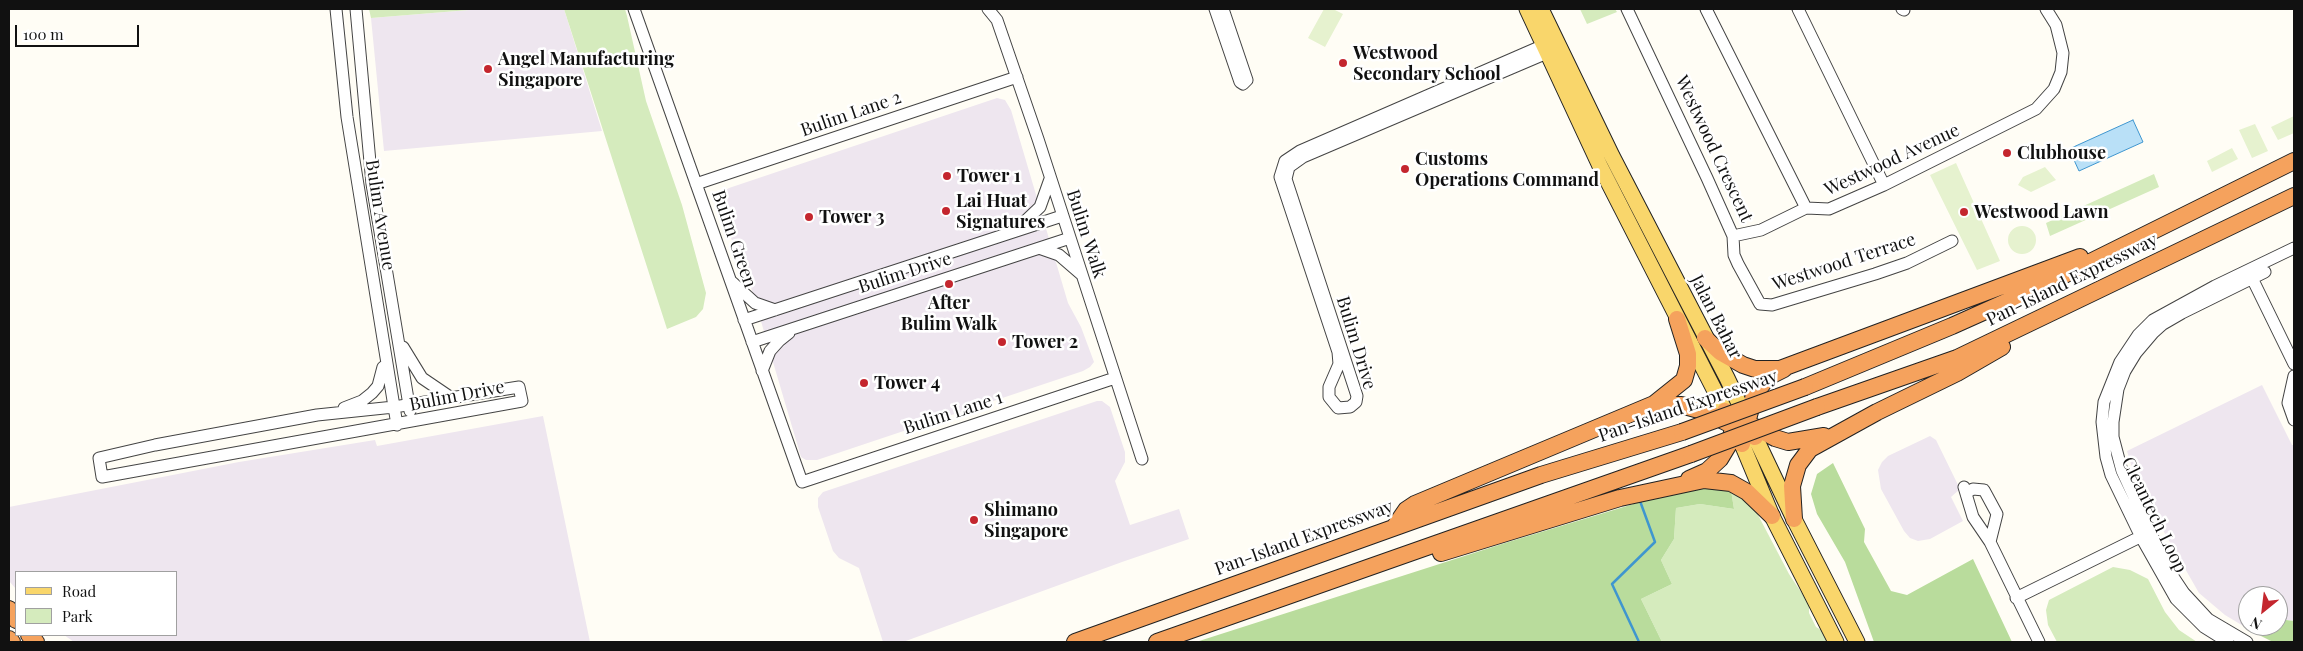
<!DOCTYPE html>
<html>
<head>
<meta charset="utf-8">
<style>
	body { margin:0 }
	#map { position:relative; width:2303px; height:651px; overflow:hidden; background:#fffdf5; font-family:"Playfair Display",serif }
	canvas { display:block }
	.frame { position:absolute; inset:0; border:10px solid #111; pointer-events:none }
	.legend { position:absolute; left:15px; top:571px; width:162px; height:65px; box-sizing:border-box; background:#fff; border:1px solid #a0a0a0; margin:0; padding:6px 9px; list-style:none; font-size:15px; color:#111 }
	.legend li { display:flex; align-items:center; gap:10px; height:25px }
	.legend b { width:25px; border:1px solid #a0a0a0 }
	.north { position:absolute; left:2238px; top:586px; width:50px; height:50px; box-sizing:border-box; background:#fff; border:1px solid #a0a0a0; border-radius:50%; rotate:209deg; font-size:14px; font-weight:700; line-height:20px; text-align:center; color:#111 }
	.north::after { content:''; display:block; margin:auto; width:18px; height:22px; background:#c4262e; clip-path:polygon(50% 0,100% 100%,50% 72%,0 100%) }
	.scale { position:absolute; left:15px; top:25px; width:124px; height:22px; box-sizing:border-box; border:2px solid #111; border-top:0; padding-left:6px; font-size:15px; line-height:18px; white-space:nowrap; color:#111; -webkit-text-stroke:4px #fff; paint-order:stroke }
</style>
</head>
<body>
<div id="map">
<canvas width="2303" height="651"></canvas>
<div class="frame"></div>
<ul class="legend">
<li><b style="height:6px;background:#f9d66b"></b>Road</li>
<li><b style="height:14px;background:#d5ebbd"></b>Park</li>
</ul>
<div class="north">N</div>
<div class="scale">100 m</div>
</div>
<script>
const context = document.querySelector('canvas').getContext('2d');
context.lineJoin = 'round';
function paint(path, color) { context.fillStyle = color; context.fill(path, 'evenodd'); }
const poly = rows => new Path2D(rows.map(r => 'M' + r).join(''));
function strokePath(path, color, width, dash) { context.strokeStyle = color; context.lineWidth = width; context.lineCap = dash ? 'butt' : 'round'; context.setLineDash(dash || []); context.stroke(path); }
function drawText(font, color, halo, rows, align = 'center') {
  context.font = font + ' "Playfair Display",serif'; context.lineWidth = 5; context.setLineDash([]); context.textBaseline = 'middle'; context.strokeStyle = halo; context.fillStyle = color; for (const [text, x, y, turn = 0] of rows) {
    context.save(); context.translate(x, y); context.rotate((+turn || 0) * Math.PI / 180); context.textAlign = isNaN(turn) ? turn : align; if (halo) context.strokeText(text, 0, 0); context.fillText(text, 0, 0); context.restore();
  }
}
const industrial = poly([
	[481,9,564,9,602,131,384,151,371,18],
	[997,98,1005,100,1011,110,1068,303,1081,327,1094,362,1090,367,1083,371,817,460,806,460,801,457,750,284,717,204,719,194,729,188],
	[2262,385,2292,445,2294,445,2294,621,2278,619,2278,596,2248,596,2248,626,2266,626,2255,633,2225,615,2199,593,2164,532,2132,468,2127,451],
	[1097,401,1102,401,1110,407,1125,452,1125,462,1115,481,1130,525,1179,509,1189,539,1122,562,903,642,883,642,859,568,839,558,833,551,818,507,818,498,823,492],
	[543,416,590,642,74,642,64,635,176,635,176,572,16,572,16,589,9,581,9,507,239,462,375,440,377,446],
	[1930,436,1936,440,1960,489,1951,497,1963,521,1930,539,1918,541,1910,538,1904,531,1881,489,1878,470,1882,462,1888,456]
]);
const green = poly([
	[369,9,481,9,371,18],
	[564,9,625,9,627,16,646,101,682,205,706,293,703,309,696,317,667,329],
	[1580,9,1615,9,1617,12,1587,24],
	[2154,174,2159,187,2050,236,2046,223],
	[1731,490,1744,496,1757,513,1789,574,1809,604,1809,613,1816,627,1823,631,1828,642,1662,642,1641,599,1672,584,1661,560,1674,539,1676,508,1700,504,1734,509],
	[2113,567,2130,570,2148,579,2165,612,2179,630,2197,642,2057,642,2048,625,2046,610,2049,600]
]);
const forest = poly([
	[1833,463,1865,529,1864,542,1891,591,1907,595,1973,559,2012,642,1874,642,1845,562,1817,514,1811,494,1817,474],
	[1711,486,1731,490,1734,509,1700,504,1676,508,1674,539,1661,560,1672,584,1641,599,1662,642,1196,642,1505,543,1673,492],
	[2278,619,2294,621,2294,642,2273,642,2255,633,2266,626,2278,626]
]);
const pitch = poly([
	[1324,9,1333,9,1343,14,1325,47,1308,38],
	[2294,116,2294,133,2278,140,2271,127],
	[2255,124,2268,151,2252,158,2239,130],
	[2232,148,2238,159,2212,172,2207,161],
	[1956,163,2000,261,1977,270,1930,175],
	[2045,167,2056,180,2031,192,2018,185,2023,177],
	'2008 240a14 14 0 1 1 28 0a14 14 0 1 1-28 0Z'
]);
const water = poly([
	[2133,120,2143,142,2079,171,2069,149,2133,120]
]);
const stream = poly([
	[1639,642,1612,584,1655,542,1640,501]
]);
const minor = poly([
	[336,9,347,117,397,425],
	[356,9,372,184,410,411],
	[634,9,802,482,1115,378],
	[988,9,997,20,1038,139,1142,459],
	[1215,9,1240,82,1243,84,1247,80,1223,9],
	[1627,9,1707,178,1733,236,1734,255,1738,264,1760,304,1772,305,1875,274,1907,263,1952,241],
	[1706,9,1806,208],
	[1798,9,1884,185],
	[1902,9,1904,10],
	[1544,45,1300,151,1285,161,1280,177,1338,352,1339,364,1329,387,1329,397,1338,408,1350,407,1356,402,1357,396,1286,179,1289,167,1303,157,1547,53],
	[696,184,1017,77],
	[1806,208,1829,209,1884,185,2036,109,2054,89,2061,72,2063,53,2056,25,2046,9],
	[1020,226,1040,207,1050,179],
	[1733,236,1761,230,1806,208],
	[1039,248,1059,255,1081,274],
	[2249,272,2294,364],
	[732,282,755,303,775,310],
	[744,320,1062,216],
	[752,342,1070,238],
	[403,347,422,378,450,397],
	[762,371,770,351,779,341,789,333],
	[2294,376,2288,403,2294,420],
	[519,387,522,401,102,477,99,458,155,445,317,415,394,407,519,387],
	[344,408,362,401,372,393,378,386,383,367],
	[1964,487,1973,517,1990,542,2039,642],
	[1966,493,1973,489,1984,490,1997,514,1990,542],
	[2016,598,2146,534],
	[2228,642,2204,627,2176,599,2141,537,2111,475,2106,457,2102,422,2104,402,2120,362,2138,335,2153,320,2215,286,2294,248],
	[2247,642,2208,619,2184,593,2174,578,2150,532,2122,471,2113,437,2113,422,2118,389,2125,371,2136,353,2153,333,2163,324,2182,313,2265,272]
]);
const major = poly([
	[1527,9,1600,166,1742,444,1772,516,1836,642],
	[1541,9,1612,156,1727,378,1794,519,1857,642]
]);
const highway = poly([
	[1705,338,1720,352,1743,365,1755,369,1780,369,2080,257],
	[1805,387,1952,326,2048,283,2294,161],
	[1654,404,1681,405,1706,412,1755,437],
	[1817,407,1957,358,2294,196],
	[1725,411,1775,438,1788,442,1824,436],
	[1742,444,1754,395,1768,377,1784,369],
	[1689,479,1707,471,1720,459,1729,444,1733,429],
	[1794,519,1792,486,1798,465,1810,449,1877,412,1957,373,2002,347],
	[1395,526,1406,510,1415,504,1654,404,1684,380,1688,366,1688,354,1677,319],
	[1441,553,1620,498,1704,480,1731,483,1747,492,1772,516],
	[9,609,16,620],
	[29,635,36,642],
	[9,639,12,642],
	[1075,642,1541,475,1682,432],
	[1157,642,1691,454]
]);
const highwayBridge = poly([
	[1682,432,1805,387],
	[1691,454,1817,407]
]);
const markers = [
	[1343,63,5,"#c4262e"],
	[488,69,5,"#c4262e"],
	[2007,153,5,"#c4262e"],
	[1405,169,5,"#c4262e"],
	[947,176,5,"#c4262e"],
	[946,211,5,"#c4262e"],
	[1964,212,5,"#c4262e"],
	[809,217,5,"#c4262e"],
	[949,284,5,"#c4262e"],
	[1002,342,5,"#c4262e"],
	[864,383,5,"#c4262e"],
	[974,520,5,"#c4262e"]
];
const poiNames = [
	["Westwood",1353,53],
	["Secondary School",1353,74],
	["Angel Manufacturing",498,59],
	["Singapore",498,80],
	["Clubhouse",2017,153],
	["Customs",1415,159],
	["Operations Command",1415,180],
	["Tower 1",957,176],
	["Lai Huat",956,201],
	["Signatures",956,222],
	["Westwood Lawn",1974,212],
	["Tower 3",819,217],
	["After",949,303,"center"],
	["Bulim Walk",949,324,"center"],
	["Tower 2",1012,342],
	["Tower 4",874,383],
	["Shimano",984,510],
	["Singapore",984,531]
];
const streetNames = [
	["Bulim Lane 2",851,114,-19],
	["Westwood Crescent",1714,149,65],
	["Westwood Avenue",1892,160,-25],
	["Bulim Avenue",380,215,81],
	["Bulim Walk",1086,234,72],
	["Bulim Green",734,239,71],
	["Westwood Terrace",1844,262,-18],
	["Bulim Drive",905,273,-18],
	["Pan-Island Expressway",2072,280,-26],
	["Jalan Bahar",1716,317,63],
	["Bulim Drive",1356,343,73],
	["Bulim Drive",457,396,-11],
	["Pan-Island Expressway",1688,406,-19],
	["Bulim Lane 1",953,413,-18],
	["Cleantech Loop",2154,515,64],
	["Pan-Island Expressway",1304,538,-20]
];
paint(industrial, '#eee6ef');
paint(green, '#d5ebbd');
paint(forest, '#b9dc9c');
paint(pitch, '#e6f2cf');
paint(water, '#b9e0f7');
strokePath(water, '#3f96cf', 1);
strokePath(stream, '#3f96cf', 2.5);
strokePath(minor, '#444', 13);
strokePath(major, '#222', 17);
strokePath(highway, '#222', 18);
strokePath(minor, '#fff', 11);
strokePath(major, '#f9d66b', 15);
strokePath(highway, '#f5a25d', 16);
strokePath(highwayBridge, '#222', 18, []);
strokePath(highwayBridge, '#f5a25d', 16);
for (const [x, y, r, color] of markers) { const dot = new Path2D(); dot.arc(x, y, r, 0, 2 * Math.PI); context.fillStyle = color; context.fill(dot); strokePath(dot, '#fff', 2); }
drawText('bold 18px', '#111', '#fff', poiNames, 'left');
drawText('18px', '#111', '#fff', streetNames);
</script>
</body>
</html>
